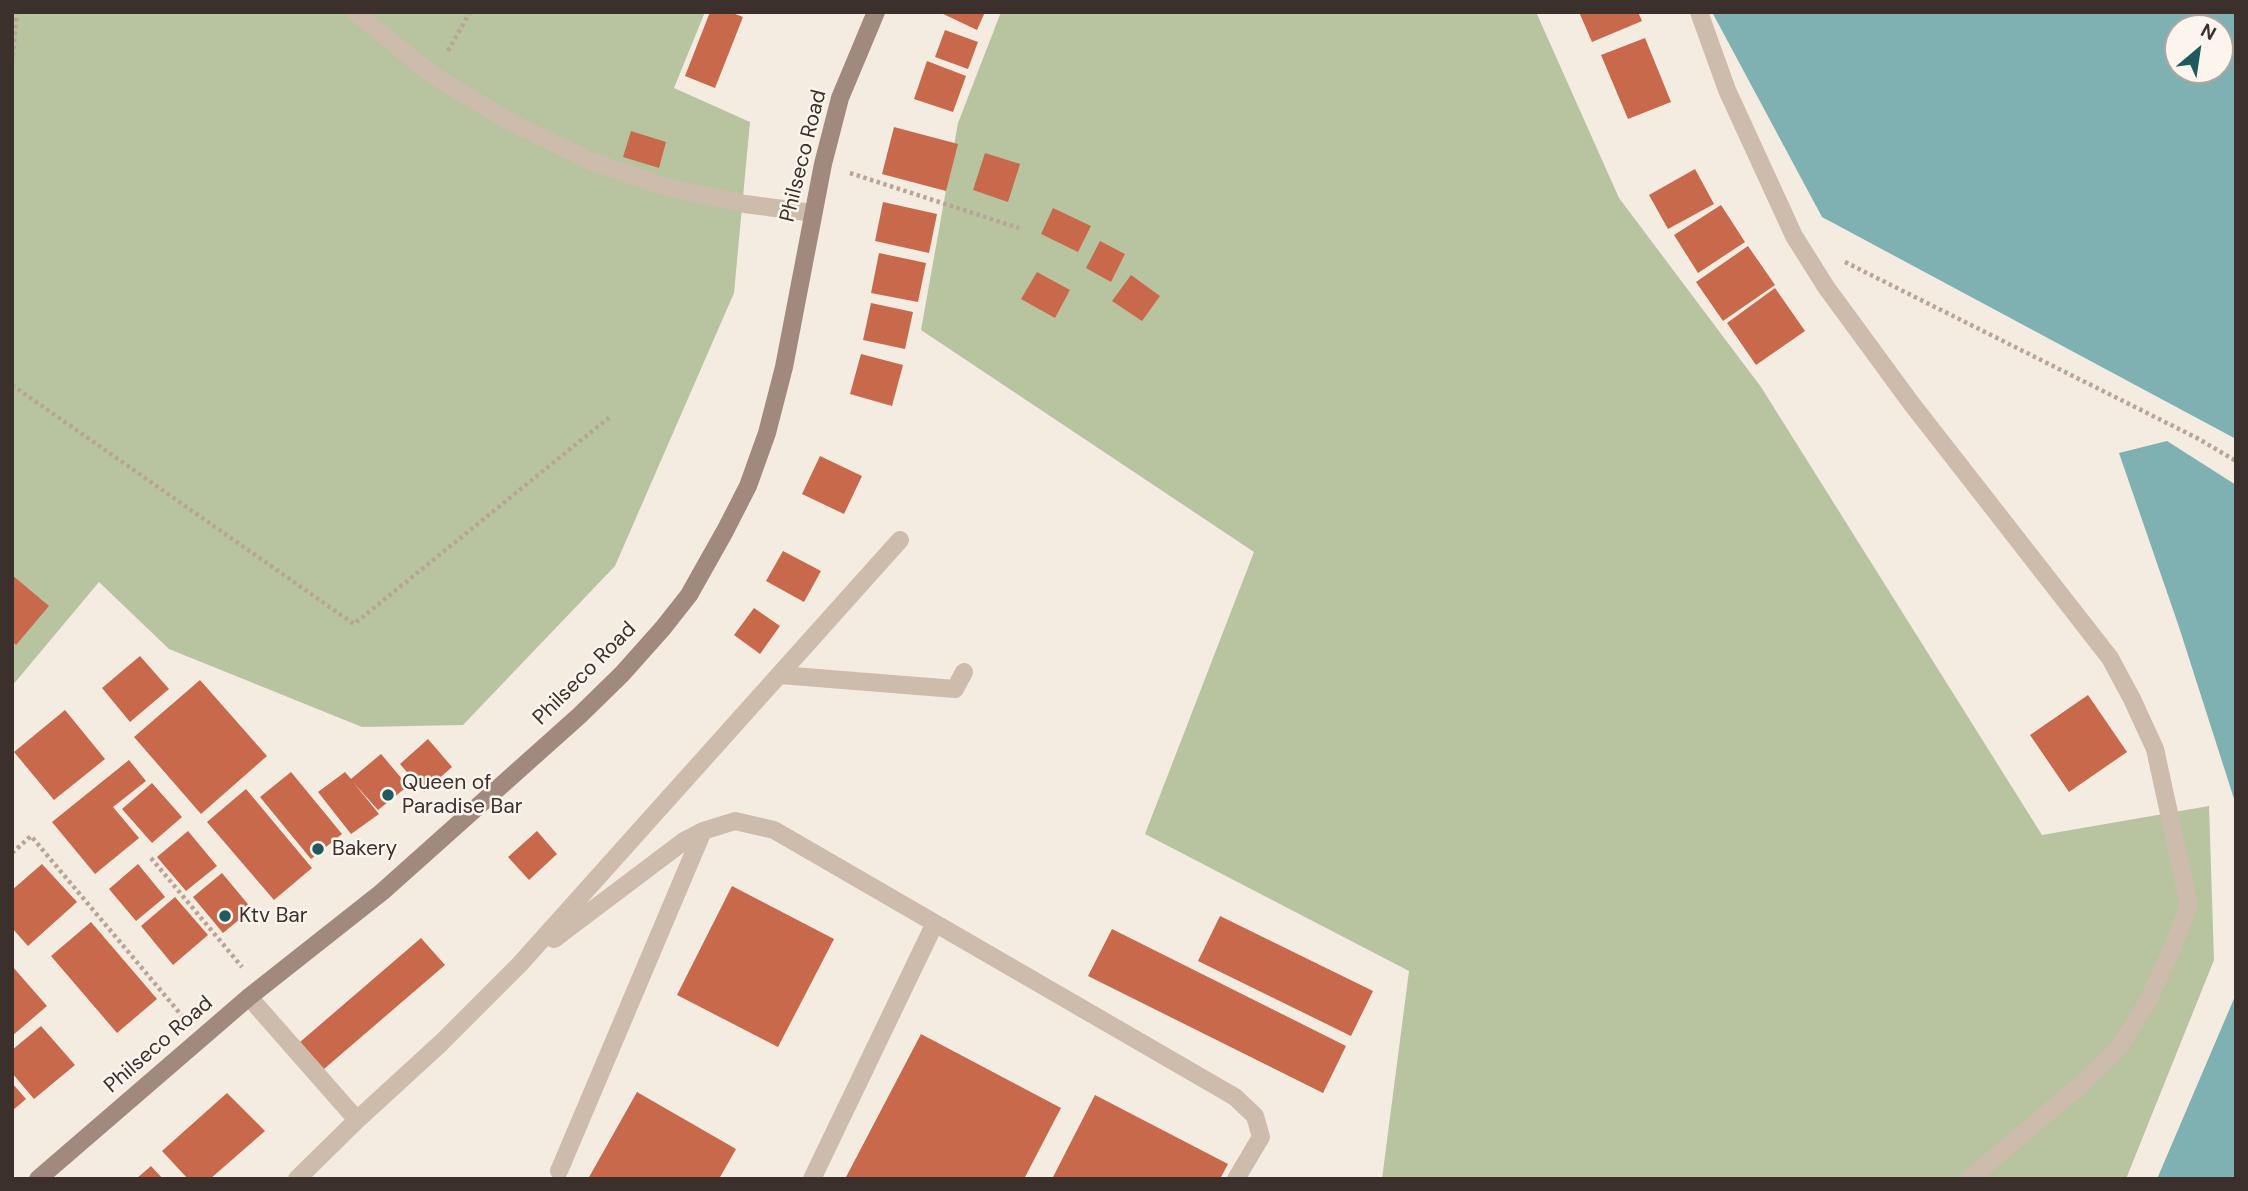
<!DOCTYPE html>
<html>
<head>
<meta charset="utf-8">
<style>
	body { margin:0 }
	#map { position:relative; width:2248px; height:1191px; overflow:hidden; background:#f4ebe1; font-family:"DM Sans",sans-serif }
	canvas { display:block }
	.frame { position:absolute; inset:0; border:14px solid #3b302b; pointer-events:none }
	.north { position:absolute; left:2164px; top:14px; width:70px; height:70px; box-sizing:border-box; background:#fbf5ee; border:2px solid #aea6a0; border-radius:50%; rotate:29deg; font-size:19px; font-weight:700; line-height:28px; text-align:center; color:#3b302b }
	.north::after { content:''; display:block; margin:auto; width:24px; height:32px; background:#1f5a5e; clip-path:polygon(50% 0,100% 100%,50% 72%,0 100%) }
</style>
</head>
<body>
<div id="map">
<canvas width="2248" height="1191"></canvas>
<div class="frame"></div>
<div class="north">N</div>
</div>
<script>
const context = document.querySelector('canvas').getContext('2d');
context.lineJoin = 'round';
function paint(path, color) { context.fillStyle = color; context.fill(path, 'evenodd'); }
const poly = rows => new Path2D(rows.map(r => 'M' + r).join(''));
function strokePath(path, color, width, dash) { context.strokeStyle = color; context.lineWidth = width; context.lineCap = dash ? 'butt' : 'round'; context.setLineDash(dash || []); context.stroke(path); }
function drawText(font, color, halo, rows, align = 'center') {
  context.font = font + ' "DM Sans",sans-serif'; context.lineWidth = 5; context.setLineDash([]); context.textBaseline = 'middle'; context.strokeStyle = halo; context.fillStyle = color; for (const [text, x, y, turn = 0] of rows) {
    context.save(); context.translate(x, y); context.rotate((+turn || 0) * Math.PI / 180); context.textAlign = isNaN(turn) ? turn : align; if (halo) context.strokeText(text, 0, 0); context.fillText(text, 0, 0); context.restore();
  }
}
const green = poly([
	[12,12,705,12,674,88,750,122,734,293,615,566,463,725,362,727,169,649,99,582,12,686],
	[1001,12,1536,12,1619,198,1761,387,2042,835,2209,806,2214,960,2126,1179,1382,1179,1409,971,1145,834,1254,552,921,330,958,123]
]);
const water = poly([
	[1712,12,2236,12,2236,439,1822,217],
	[2178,28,2220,28,2220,70,2178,70],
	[2167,441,2236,485,2236,805,2179,627,2119,453],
	[2236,994,2236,1179,2157,1179]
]);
const building = poly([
	[710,12,730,12,743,17,715,88,685,76],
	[939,12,985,12,977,30],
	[1579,12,1638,12,1642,21,1592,42],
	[945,30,978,42,968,69,935,57],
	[1645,38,1671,102,1628,119,1601,55],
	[927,61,966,76,953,112,914,99],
	[894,127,958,144,946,191,882,174],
	[631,131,666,142,659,168,623,157],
	[985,153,1020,164,1008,202,973,190],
	[1695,169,1714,204,1668,229,1649,195],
	[883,202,937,214,929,253,875,241],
	[1721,205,1745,242,1698,273,1674,235],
	[1053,208,1091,226,1078,252,1041,234],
	[1100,241,1125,254,1111,282,1086,268],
	[1748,246,1775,285,1723,321,1696,282],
	[879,253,926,263,918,302,871,293],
	[1037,272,1070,290,1055,318,1021,299],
	[1131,275,1160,296,1142,321,1112,301],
	[1775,288,1805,331,1756,365,1727,323],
	[871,303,913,312,905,349,863,340],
	[861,354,903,365,892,406,850,394],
	[820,456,862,476,844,514,802,494],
	[783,551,821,571,804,602,766,581],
	[12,575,49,606,16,645,12,641],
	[754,608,780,626,760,654,734,635],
	[140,656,169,689,130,722,102,688],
	[200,680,267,756,201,814,134,737],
	[2088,695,2127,752,2069,792,2030,735],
	[65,710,105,759,54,800,14,752],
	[428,739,452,767,424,792,400,764],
	[381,754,408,786,378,810,353,782,379,814,351,834,318,792,345,772,351,779],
	[129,760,146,781,113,807,139,838,95,874,52,822],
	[291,772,342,834,311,859,260,797],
	[152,783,182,817,152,843,122,809],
	[246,789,312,868,274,900,207,822],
	[188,831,217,866,186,891,157,857],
	[537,831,557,854,529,880,508,857],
	[42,864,77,902,28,946,12,928,12,890],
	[138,864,165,897,136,921,109,889],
	[222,873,252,909,223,933,193,897],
	[732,886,834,939,778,1047,677,995],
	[175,897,208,935,173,965,141,926],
	[1220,916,1373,991,1351,1036,1198,961],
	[91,922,157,999,117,1033,51,956],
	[1112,929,1346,1046,1323,1093,1088,976],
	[421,938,445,965,324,1069,300,1042],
	[12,966,47,1006,12,1036],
	[41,1026,75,1065,34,1099,12,1073,12,1050],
	[921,1034,1061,1108,1024,1179,845,1179],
	[12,1083,26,1099,12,1111],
	[637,1092,736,1149,719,1179,588,1179],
	[227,1093,265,1131,210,1179,188,1179,162,1151],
	[1095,1095,1228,1164,1220,1179,1052,1179],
	[151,1166,163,1179,136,1179]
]);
const path = poly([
	[448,51,470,12],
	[12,63,17,12],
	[850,173,1019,228],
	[1845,262,2197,438,2236,461],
	[12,385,354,624,611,416],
	[12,853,31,836,183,1017],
	[151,858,242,967]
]);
const lane = poly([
	[355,12,434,76,512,123,591,161,662,186,745,204,813,213],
	[1699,12,1727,90,1794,236,1826,287,1911,403,2110,658,2132,699,2155,749,2189,905,2171,951,2148,1001,2118,1049,2078,1087,1969,1179],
	[780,675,955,689,964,672],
	[554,939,684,841,703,831,735,821,774,830,1235,1097,1255,1116,1261,1137,1236,1179],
	[249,997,357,1120,441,1043,520,964,900,540],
	[559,1171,703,831],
	[297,1179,357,1120],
	[812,1179,935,923]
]);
const secondary = poly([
	[38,1179,249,997,382,892,579,716,622,674,663,628,689,595,725,531,748,486,767,433,784,367,823,164,840,98,876,12]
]);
const markers = [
	[388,795,7,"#1f5a5e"],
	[318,849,7,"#1f5a5e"],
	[225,916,7,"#1f5a5e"]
];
const streetNames = [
	["Philseco Road",804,156,-76],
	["Philseco Road",585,674,-45],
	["Philseco Road",159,1045,-41]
];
const poiNames = [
	["Queen of",402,783],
	["Paradise Bar",402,807],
	["Bakery",332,849],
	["Ktv Bar",239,916]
];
paint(green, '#b8c4a0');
paint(water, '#7fb0b2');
paint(building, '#c8694b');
strokePath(path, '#b9a596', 4.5, [3.5, 3.5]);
strokePath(lane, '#cdbbac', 18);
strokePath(secondary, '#a18a7d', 18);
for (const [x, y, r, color] of markers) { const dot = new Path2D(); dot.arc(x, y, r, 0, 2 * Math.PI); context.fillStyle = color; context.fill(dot); strokePath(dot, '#fbf5ee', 2.5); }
drawText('21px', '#3b302b', '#fbf5ee', streetNames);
drawText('21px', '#3b302b', '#fbf5ee', poiNames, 'left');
</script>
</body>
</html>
